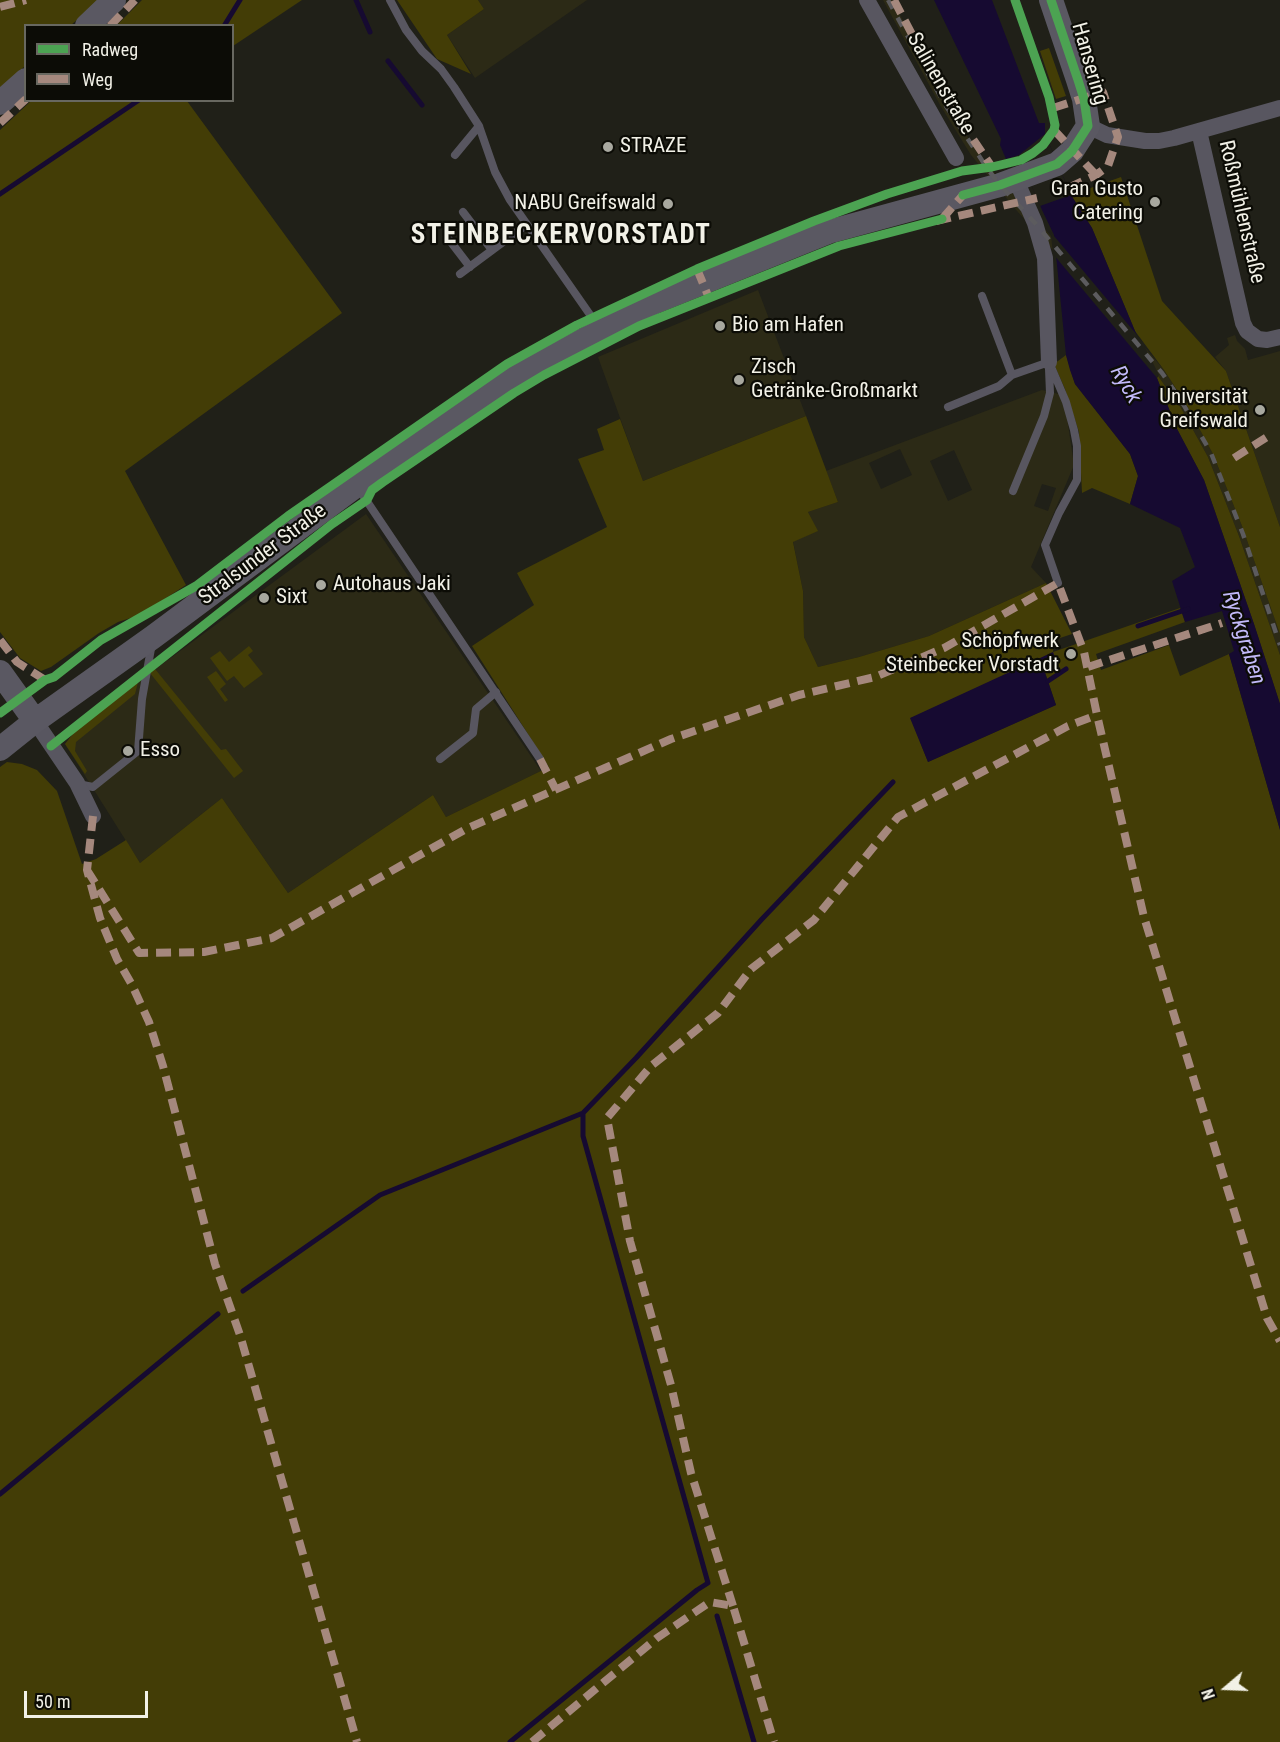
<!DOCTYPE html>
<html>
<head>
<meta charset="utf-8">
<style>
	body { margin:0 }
	#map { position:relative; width:1280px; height:1742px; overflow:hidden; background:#202018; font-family:"Roboto Condensed",sans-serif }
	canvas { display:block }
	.legend { position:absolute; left:24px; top:24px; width:210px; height:78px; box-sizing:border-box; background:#0c0c06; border:2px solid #686860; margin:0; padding:8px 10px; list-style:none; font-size:18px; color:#f2f1e7 }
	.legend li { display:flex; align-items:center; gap:12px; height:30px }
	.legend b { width:30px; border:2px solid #686860 }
	.north { position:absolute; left:1196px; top:1658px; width:60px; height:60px; -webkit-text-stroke:4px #0c0c06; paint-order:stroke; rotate:251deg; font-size:16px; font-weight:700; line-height:24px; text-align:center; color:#f2f1e7 }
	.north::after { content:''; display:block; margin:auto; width:21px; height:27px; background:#f2f1e7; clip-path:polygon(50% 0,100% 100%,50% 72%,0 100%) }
	.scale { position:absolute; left:24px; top:1691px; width:124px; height:27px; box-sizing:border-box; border:3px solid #f2f1e7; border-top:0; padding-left:8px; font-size:18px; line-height:21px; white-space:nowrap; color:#f2f1e7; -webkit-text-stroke:4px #0c0c06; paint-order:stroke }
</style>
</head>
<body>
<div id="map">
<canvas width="1280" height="1742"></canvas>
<ul class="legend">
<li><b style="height:8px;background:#4ca352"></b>Radweg</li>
<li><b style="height:8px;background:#a5887d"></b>Weg</li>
</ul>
<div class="north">N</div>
<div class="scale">50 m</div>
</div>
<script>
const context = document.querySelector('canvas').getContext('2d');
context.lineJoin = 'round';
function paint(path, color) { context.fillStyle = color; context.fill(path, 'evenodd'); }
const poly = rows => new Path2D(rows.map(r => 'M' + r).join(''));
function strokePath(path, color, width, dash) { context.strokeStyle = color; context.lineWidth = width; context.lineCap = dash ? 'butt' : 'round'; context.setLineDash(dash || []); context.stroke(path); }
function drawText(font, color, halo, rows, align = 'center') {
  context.font = font + ' "Roboto Condensed",sans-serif'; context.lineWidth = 4.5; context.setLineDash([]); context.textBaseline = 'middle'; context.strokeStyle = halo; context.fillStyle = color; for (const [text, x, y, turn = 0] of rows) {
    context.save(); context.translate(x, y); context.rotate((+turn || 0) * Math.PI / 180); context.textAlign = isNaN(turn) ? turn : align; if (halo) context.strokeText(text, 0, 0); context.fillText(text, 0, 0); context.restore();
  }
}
const built = poly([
	[478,0,587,0,475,78,447,35,484,9],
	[883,0,892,0,947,103,962,129,992,170,1050,235,1164,370,1186,404,1213,454,1242,526,1280,634,1280,655,1239,536,1208,457,1181,408,1158,376,1052,249,1017,211,971,155,940,105],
	[758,290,806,416,643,481,598,357],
	[1235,335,1237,341,1245,349,1248,360,1280,351,1280,527,1226,371,1215,357,1229,345,1227,338],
	[1042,390,1059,394,1066,411,1074,465,1031,567,1046,583,929,636,859,657,818,667,804,637,803,591,793,541,817,531,808,512,838,502,826,471],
	[900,449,912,475,881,489,869,463],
	[954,450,972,490,948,501,930,461],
	[1042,484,1056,488,1048,511,1034,506],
	[366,514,541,771,446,817,433,795,288,893,222,798,140,863,65,744,76,730,138,682]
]);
const green = poly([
	[0,0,100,0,71,25,26,26,25,66,0,89],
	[142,0,302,0,233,46,232,26,117,25],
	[397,0,478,0,484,9,447,35,471,74,437,59],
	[1049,48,1066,96,1056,99,1040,51],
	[31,101,187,101,342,313,125,471,186,585,140,615,118,622,99,633,51,667,41,671,20,658,0,632,0,130],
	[1121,177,1162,301,1226,371,1280,527,1280,634,1242,526,1213,454,1186,404,1164,370,1135,331,1092,228,1071,195],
	[1066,355,1075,384,1130,454,1138,476,1130,504,1092,488,1082,493,1079,432,1065,389,1054,364],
	[1158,376,1181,408,1208,457,1239,536,1280,655,1280,704,1254,624,1204,480,1176,427,1157,378],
	[806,416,838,502,808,512,818,531,793,542,803,591,804,637,818,667,859,657,929,636,1046,583,1072,634,1054,640,1053,652,1180,608,1185,622,1096,654,1101,670,1169,645,1180,676,1229,654,1280,830,1280,1742,0,1742,0,767,7,762,22,764,37,770,57,791,82,864,96,859,126,840,140,863,222,798,288,893,433,795,446,817,549,767,472,646,534,605,517,573,607,527,578,459,604,450,597,429,620,419,643,481],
	[1044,669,1056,705,928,762,911,718],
	[249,646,253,651,248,655,263,674,244,688,234,676,227,681,210,658,220,651,229,662],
	[155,669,221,750,226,749,243,771,234,778,150,673],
	[216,671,226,684,220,689,228,700,225,702,207,677],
	[138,682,135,694,76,742,75,751,87,771,85,774,65,744,76,730]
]);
const water = poly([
	[934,0,992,0,1039,123,1045,123,1045,134,1071,195,1092,228,1135,331,1157,378,1176,427,1204,480,1254,624,1280,704,1280,830,1229,654,1234,651,1222,611,1185,622,1172,581,1195,567,1180,528,1130,504,1138,476,1130,454,1075,384,1070,370,1066,355,1054,235,1042,210,1019,155,1006,159,1000,145,1001,139],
	[1053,652,1057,663,1044,670,1056,705,928,762,910,718]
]);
const pier = poly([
	[1045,134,1071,195,1040,206,1019,155],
	[1049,230,1142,341,1159,375,1157,378,1053,254,1051,235]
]);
const stream = poly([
	[356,0,370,32],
	[224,26,240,0],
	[388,61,422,105],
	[0,194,139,100],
	[1138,626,1188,609],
	[1048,681,1066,669],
	[243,1291,380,1195,583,1113],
	[0,1494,218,1314],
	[717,1616,754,1742],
	[510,1742,697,1590,708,1583,583,1136,583,1113,636,1058,762,919,893,782]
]);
const lane = poly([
	[390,0,406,30,422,51,441,69,454,87,479,126,495,172,510,200,600,329],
	[455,155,479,126],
	[463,212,492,250],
	[447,237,470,267],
	[460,274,526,225],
	[982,296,1012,375,1049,362],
	[1049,362,1066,402,1074,430,1077,446,1077,480,1059,513,1045,545,1058,583],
	[948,407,999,386,1012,375],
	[358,488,540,759],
	[1013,491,1044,416,1050,393,1049,369],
	[440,759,473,733,476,709,496,692],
	[78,784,93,787,138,751,142,699,152,643]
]);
const street = poly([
	[867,0,956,158],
	[1088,126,1107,135,1145,141,1159,141,1174,138,1280,108],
	[1199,131,1243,323,1247,331,1258,339,1267,340,1280,337],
	[1016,180,1035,223,1045,258,1049,362],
	[35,721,77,783,93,816]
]);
const secondary = poly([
	[87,26,114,0],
	[0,103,26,80],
	[0,672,35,721],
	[0,749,35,721,153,637,357,485,426,435,499,387,549,358,657,301,828,232,1000,185,1057,164,1072,151,1088,126,1084,99,1078,80,1051,0]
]);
const rail = poly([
	[888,0,944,103,987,168,1000,185,1035,223,1162,373,1182,402,1211,453,1243,534,1280,645]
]);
const quiet = poly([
	[894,0,947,101,992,167],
	[0,7,26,0],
	[110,26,135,0],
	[1053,108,1103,92,1118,137,1108,166,1096,175,1068,188],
	[0,123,26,99],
	[1054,130,1096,175],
	[942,219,963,195],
	[936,221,1037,198],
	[697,269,709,298],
	[1234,458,1267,437],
	[0,640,17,662,45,680],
	[1088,667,1222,623],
	[540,759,556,790],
	[93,816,87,870,100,918,117,959,132,985,149,1022,163,1066,215,1264,240,1335,357,1742],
	[87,870,139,953,204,952,272,938,468,828,671,739,799,695,875,677,944,648,1058,583,1084,652,1097,715,1144,917,1267,1318,1280,1341],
	[733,1606,691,1473,671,1385,630,1241,607,1118,651,1066,718,1013,751,969,814,920,898,817,1068,726,1097,715],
	[532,1742,657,1638,710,1602,733,1606,774,1742]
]);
const cycleway = poly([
	[963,195,1000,185,1057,164,1072,151,1088,126,1084,99,1078,80,1051,0],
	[0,713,45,680,54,677,101,640,196,586,288,516,507,364,577,325,697,269,814,221,887,194,962,171,992,167,1021,160,1033,153,1043,145,1054,130,1055,125,1049,97,1015,0],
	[51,746,332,524,367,500,372,490,383,482,514,393,544,375,639,326,839,246,942,219]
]);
const markers = [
	[608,147,6,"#a8a89f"],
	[1155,202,6,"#a8a89f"],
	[668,204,6,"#a8a89f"],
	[720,326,6,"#a8a89f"],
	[739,380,6,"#a8a89f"],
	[1260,410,6,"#a8a89f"],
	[321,585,6,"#a8a89f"],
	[264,598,6,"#a8a89f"],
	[1071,654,6,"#a8a89f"],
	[128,751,6,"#a8a89f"]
];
const streetNames = [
	["Hansering",1089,64,74],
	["Salinenstraße",940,84,60],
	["Roßmühlenstraße",1241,212,77],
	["Stralsunder Straße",263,555,-37]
];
const poiNames = [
	["STRAZE",620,147],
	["Gran Gusto",1143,190,"right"],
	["Catering",1143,214,"right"],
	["NABU Greifswald",656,204,"right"],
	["Bio am Hafen",732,326],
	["Zisch",751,368],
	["Getränke-Großmarkt",751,392],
	["Universität",1248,398,"right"],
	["Greifswald",1248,422,"right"],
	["Autohaus Jaki",333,585],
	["Sixt",276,598],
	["Schöpfwerk",1059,642,"right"],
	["Steinbecker Vorstadt",1059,666,"right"],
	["Esso",140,751]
];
const waterNames = [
	["Ryck",1125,385,60],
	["Ryckgraben",1243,638,72]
];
const districtNames = [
	["STEINBECKERVORSTADT",561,236]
];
paint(built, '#2c2a16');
paint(green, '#433d06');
paint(water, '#160a31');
paint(pier, '#202018');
strokePath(stream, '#160a31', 5);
strokePath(lane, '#585660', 8);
strokePath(street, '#585660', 16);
strokePath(secondary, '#5a5862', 24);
strokePath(rail, '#5c5b5e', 4.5, [10, 10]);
strokePath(quiet, '#a5887d', 8, [15, 8]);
strokePath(cycleway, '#4ca352', 9);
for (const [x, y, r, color] of markers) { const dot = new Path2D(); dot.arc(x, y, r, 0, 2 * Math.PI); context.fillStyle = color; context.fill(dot); strokePath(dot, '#0c0c06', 2); }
drawText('21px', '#f2f1e7', '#0c0c06', streetNames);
drawText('21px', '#f2f1e7', '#0c0c06', poiNames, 'left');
drawText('italic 22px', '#c2b9f9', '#0c0c06', waterNames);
context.letterSpacing = '1.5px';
drawText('bold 27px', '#f2f1e7', '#0c0c06', districtNames);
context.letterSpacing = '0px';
</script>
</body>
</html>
